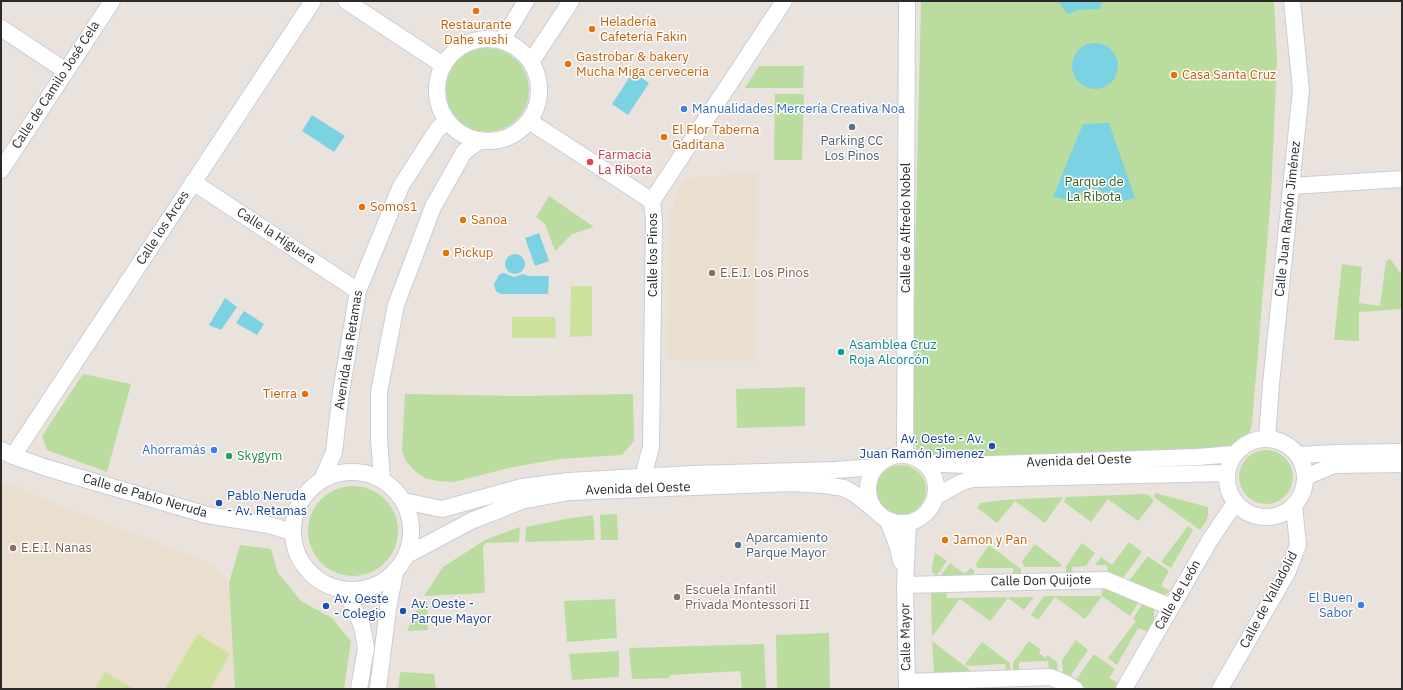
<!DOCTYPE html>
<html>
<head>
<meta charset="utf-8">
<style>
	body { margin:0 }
	#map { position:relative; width:1403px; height:690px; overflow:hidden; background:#eae3dd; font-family:"IBM Plex Sans",sans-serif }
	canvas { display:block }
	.frame { position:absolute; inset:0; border:2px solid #2a2a2a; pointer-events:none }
</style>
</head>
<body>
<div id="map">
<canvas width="1403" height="690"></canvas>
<div class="frame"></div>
</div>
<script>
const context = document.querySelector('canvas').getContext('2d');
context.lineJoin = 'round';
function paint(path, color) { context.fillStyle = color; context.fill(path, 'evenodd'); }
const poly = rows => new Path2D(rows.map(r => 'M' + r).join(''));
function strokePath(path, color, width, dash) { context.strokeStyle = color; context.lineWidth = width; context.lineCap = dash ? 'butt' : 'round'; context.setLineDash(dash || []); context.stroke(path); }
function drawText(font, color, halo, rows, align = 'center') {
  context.font = font + ' "IBM Plex Sans",sans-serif'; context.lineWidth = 3; context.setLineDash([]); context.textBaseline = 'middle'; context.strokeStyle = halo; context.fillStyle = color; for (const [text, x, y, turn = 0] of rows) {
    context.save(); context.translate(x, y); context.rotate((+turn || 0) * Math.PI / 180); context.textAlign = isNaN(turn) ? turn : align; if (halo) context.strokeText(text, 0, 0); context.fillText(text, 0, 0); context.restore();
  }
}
const education = poly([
	[757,173,756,361,667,360,668,235,669,217,678,192,686,178],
	[1,480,51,502,215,565,229,583,235,689,1,689]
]);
const green = poly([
	[921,1,1274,1,1277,60,1271,196,1252,424,1248,438,1234,448,933,460,918,452,911,431],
	'445 90a42 42 0 1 1 84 0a42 42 0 1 1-84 0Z',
	[759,66,804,66,803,88,745,88],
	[775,94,804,94,802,160,774,160],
	[549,196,594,227,572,234,555,251,545,224,536,217],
	[1390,259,1402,275,1402,309,1359,312,1359,341,1334,340,1342,264,1362,267,1359,303,1380,306,1386,261],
	[83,374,131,384,107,472,47,450,42,436],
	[805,387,805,426,737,428,736,389],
	[405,394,519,396,633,394,634,441,622,455,560,459,513,467,454,482,437,481,425,478,415,471,406,461,402,452],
	'1239 477a27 27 0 1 1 54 0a27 27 0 1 1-54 0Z',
	'876 490a25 25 0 1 1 50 0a25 25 0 1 1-50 0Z',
	'308 531a45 45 0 1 1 90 0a45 45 0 1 1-90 0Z',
	[1155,493,1208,507,1208,515,1206,522,1200,530,1154,497],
	[1144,494,1149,495,1154,501,1138,521,1108,499,1091,522,1064,502,1066,497],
	[1063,497,1045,523,1015,501,997,523,977,508,980,503,1004,500],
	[617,514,618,540,601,540,600,515],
	[593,515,595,540,525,542,526,527,565,519],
	[1188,526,1193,530,1171,568,1161,562],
	[520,527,519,542,486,543,483,546,485,593,424,596,443,567,485,540],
	[1129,542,1142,552,1122,579,1108,574,1107,565,1095,565,1101,557,1112,565],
	[1082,543,1095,553,1086,566,1072,567,1073,575,1066,575,1066,566],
	[1035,544,1061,564,1061,567,1024,567,1022,561],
	[240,545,271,549,278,573,301,601,332,618,351,641,344,689,235,689,229,583],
	[989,545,1021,569,1021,576,1013,576,1013,568,977,568,976,564],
	[935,553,947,561,936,576,932,572,932,566],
	[1148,556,1169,571,1161,586,1170,591,1165,595,1162,595,1128,582],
	[950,563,965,574,970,568,974,570,974,578,939,578],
	[1104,584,1140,600,1130,616,1102,596,1085,619,1055,597,1038,620,1031,615,1044,596,1101,596],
	[946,589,947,598,1034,597,1024,610,1008,598,990,621,960,599,932,637,931,591],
	[615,599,617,638,567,642,564,601],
	[421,601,427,601,428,630,407,631],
	[1144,601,1152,605,1154,609,1154,621,1148,632,1138,628,1117,665,1108,658,1136,621,1133,619],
	[829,633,830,689,777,689,776,635],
	[1076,640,1088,650,1069,678,1063,676,1062,660],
	[932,641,969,669,970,675,938,675,934,673],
	[1029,641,1041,650,1039,653,1045,658,1048,655,1057,662,1058,675,1049,671,1048,661,1019,662,1019,673,1013,673,1013,663],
	[982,642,1010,663,1010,672,1006,672,1005,664,968,666,965,664],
	[764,644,766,689,742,689,740,671,670,675,669,678,632,679,629,648],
	[619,651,619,677,572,680,569,654],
	[1094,654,1115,669,1109,678,1118,683,1114,689,1087,689,1075,681],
	[400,672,434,674,436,689,398,689]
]);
const pitch = poly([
	[571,286,592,286,592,336,570,337],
	[512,317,555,317,556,338,512,338],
	[198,634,230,654,210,689,165,689],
	[105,672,134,689,95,689]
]);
const water = poly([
	[1058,1,1102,1,1100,9,1078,10,1068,14],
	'1072 66a23 23 0 1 1 46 0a23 23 0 1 1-46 0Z',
	[633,72,649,83,628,115,612,104],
	[312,115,345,136,334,152,302,131],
	[1109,123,1135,198,1111,204,1108,197,1100,190,1091,189,1081,192,1074,201,1053,197,1083,124],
	[539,233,549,261,535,266,525,238],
	'505 264a10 10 0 1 1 20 0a10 10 0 1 1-20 0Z',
	[502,273,504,273,514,277,523,274,528,276,549,276,548,294,501,294,497,292,495,289,494,284,499,275],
	[225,298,237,307,221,330,209,325],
	[244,311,264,324,257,335,236,323]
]);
const minor = poly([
	[346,1,443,65],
	[1,28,66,71],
	'437 90a51 51 0 1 1 102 0a51 51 0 1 1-102 0Z',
	[502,41,526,1],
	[531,62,571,1],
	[529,121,652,201],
	[1,170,112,1],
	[193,182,358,291],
	[1291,186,1402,179],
	[1267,438,1271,384,1301,90,1292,1],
	'1227 478a39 39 0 1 1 78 0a39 39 0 1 1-78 0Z',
	[1,450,13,456,47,468,207,515,269,525,292,532],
	'868 489a34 34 0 1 1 68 0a34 34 0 1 1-68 0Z',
	[905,455,907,1],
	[1298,455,1338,453,1402,452],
	[13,456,313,1],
	[925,463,965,465,1198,457,1234,454],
	'293 531a59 59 0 1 1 118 0a59 59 0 1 1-118 0Z',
	[643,476,651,447,654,221,652,201,784,1],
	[1306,477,1334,465,1402,464],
	[382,479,379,440,379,392,396,305,433,207,464,152,479,141],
	[322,480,334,452,341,392,358,291,401,186,437,130,446,121],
	[935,497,960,483,972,479,1226,473],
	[404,501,442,509,522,487,569,481,692,474,835,470,876,467],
	[888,521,898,547,901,561],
	[407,555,473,520,489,514,521,501,569,492,792,483,825,485,844,488,858,496,875,510],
	[905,585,1106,580,1171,607],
	[346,591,362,626,366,648,359,689],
	[907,682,1050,677,1065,683,1075,689],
	[378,689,388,608,395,573],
	[907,689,905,585,908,523],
	[1124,689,1210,540,1235,503],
	[1220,689,1288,571,1298,545,1294,506]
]);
const markers = [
	[476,11,4,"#e8710a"],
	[592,29,4,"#e8710a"],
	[568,64,4,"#e8710a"],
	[1174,75,4,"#e8710a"],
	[684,109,4,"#3f7fe0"],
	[852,127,4,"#5c6f8a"],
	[664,137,4,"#e8710a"],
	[590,162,4,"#e0444e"],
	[362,207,4,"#e8710a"],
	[463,220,4,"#e8710a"],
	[446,253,4,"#e8710a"],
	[712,273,4,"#8d6e63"],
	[841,352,4,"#0f9aa8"],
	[305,394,4,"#e8710a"],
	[992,446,4,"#1a4fb4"],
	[214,450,4,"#3f7fe0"],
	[229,456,4,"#2e9e5b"],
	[219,503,4,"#1a4fb4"],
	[945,540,4,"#e8710a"],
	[738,545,4,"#5c6f8a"],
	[13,548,4,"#8d6e63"],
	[677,597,4,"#8d6e63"],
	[1361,605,4,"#3f7fe0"],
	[326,606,4,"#1a4fb4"],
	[403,611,4,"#1a4fb4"]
];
const foodNames = [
	["Heladería",600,22],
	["Cafetería Fakin",600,37],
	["Restaurante",476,25,"center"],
	["Dahe sushi",476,40,"center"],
	["Gastrobar & bakery",576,57],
	["Mucha Miga cervecería",576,72],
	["Casa Santa Cruz",1182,75],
	["El Flor Taberna",672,130],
	["Gaditana",672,145],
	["Somos1",370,207],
	["Sanoa",471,220],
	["Pickup",454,253],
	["Tierra",297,394,"right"],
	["Jamon y Pan",953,540]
];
const streetNames = [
	["Calle de Camilo José Cela",56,85,-57],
	["Calle Juan Ramón Jiménez",1288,219,-84],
	["Calle los Arces",163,228,-57],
	["Calle de Alfredo Nobel",906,228,-90],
	["Calle la Higuera",276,236,33],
	["Calle los Pinos",653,255,-90],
	["Avenida las Retamas",349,350,-81],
	["Avenida del Oeste",1079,461,-2],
	["Avenida del Oeste",638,489,-2],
	["Calle de Pablo Neruda",145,496,16],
	["Calle Don Quijote",1041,581,-1],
	["Calle de León",1178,595,-60],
	["Calle de Valladolid",1269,600,-62],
	["Calle Mayor",906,637,-91]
];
const shopNames = [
	["Manualidades Mercería Creativa Noa",692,109,"left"],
	["Ahorramás",206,450],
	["El Buen",1353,598],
	["Sabor",1353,613]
];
const serviceNames = [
	["Parking CC",852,141],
	["Los Pinos",852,156],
	["Aparcamiento",746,538,"left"],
	["Parque Mayor",746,553,"left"]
];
const healthNames = [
	["Farmacia",598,155],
	["La Ribota",598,170]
];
const parkNames = [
	["Parque de",1094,182],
	["La Ribota",1094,197]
];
const educationNames = [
	["E.E.I. Los Pinos",720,273],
	["E.E.I. Nanas",21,548],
	["Escuela Infantil",685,590],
	["Privada Montessori II",685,605]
];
const cultureNames = [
	["Asamblea Cruz",849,345],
	["Roja Alcorcón",849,360]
];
const transitNames = [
	["Av. Oeste - Av.",984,439,"right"],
	["Juan Ramón Jimenez",984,454,"right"],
	["Pablo Neruda",227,496],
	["- Av. Retamas",227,511],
	["Av. Oeste",334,599],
	["- Colegio",334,614],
	["Av. Oeste -",411,604],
	["Parque Mayor",411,619]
];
const leisureNames = [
	["Skygym",237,456]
];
paint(education, '#eadece');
paint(green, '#bbdc9f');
paint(pitch, '#cce29c');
paint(water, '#7bd2e2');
strokePath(minor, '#c9cdd6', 18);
strokePath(minor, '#fff', 16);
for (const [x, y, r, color] of markers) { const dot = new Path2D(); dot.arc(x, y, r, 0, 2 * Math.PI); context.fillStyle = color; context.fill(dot); strokePath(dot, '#fff', 1.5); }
drawText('13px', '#c56008', '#fff', foodNames, 'left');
drawText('13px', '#2a2a2a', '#fff', streetNames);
drawText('13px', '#366cbe', '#fff', shopNames, 'right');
drawText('13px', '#4e5e75', '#fff', serviceNames);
drawText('13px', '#be3a42', '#fff', healthNames, 'left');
drawText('13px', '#356021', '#fff', parkNames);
drawText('13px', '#785e54', '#fff', educationNames, 'left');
drawText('13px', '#0d838f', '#fff', cultureNames, 'left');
drawText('13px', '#164399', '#fff', transitNames, 'left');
drawText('13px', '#27864d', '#fff', leisureNames, 'left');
</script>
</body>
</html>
